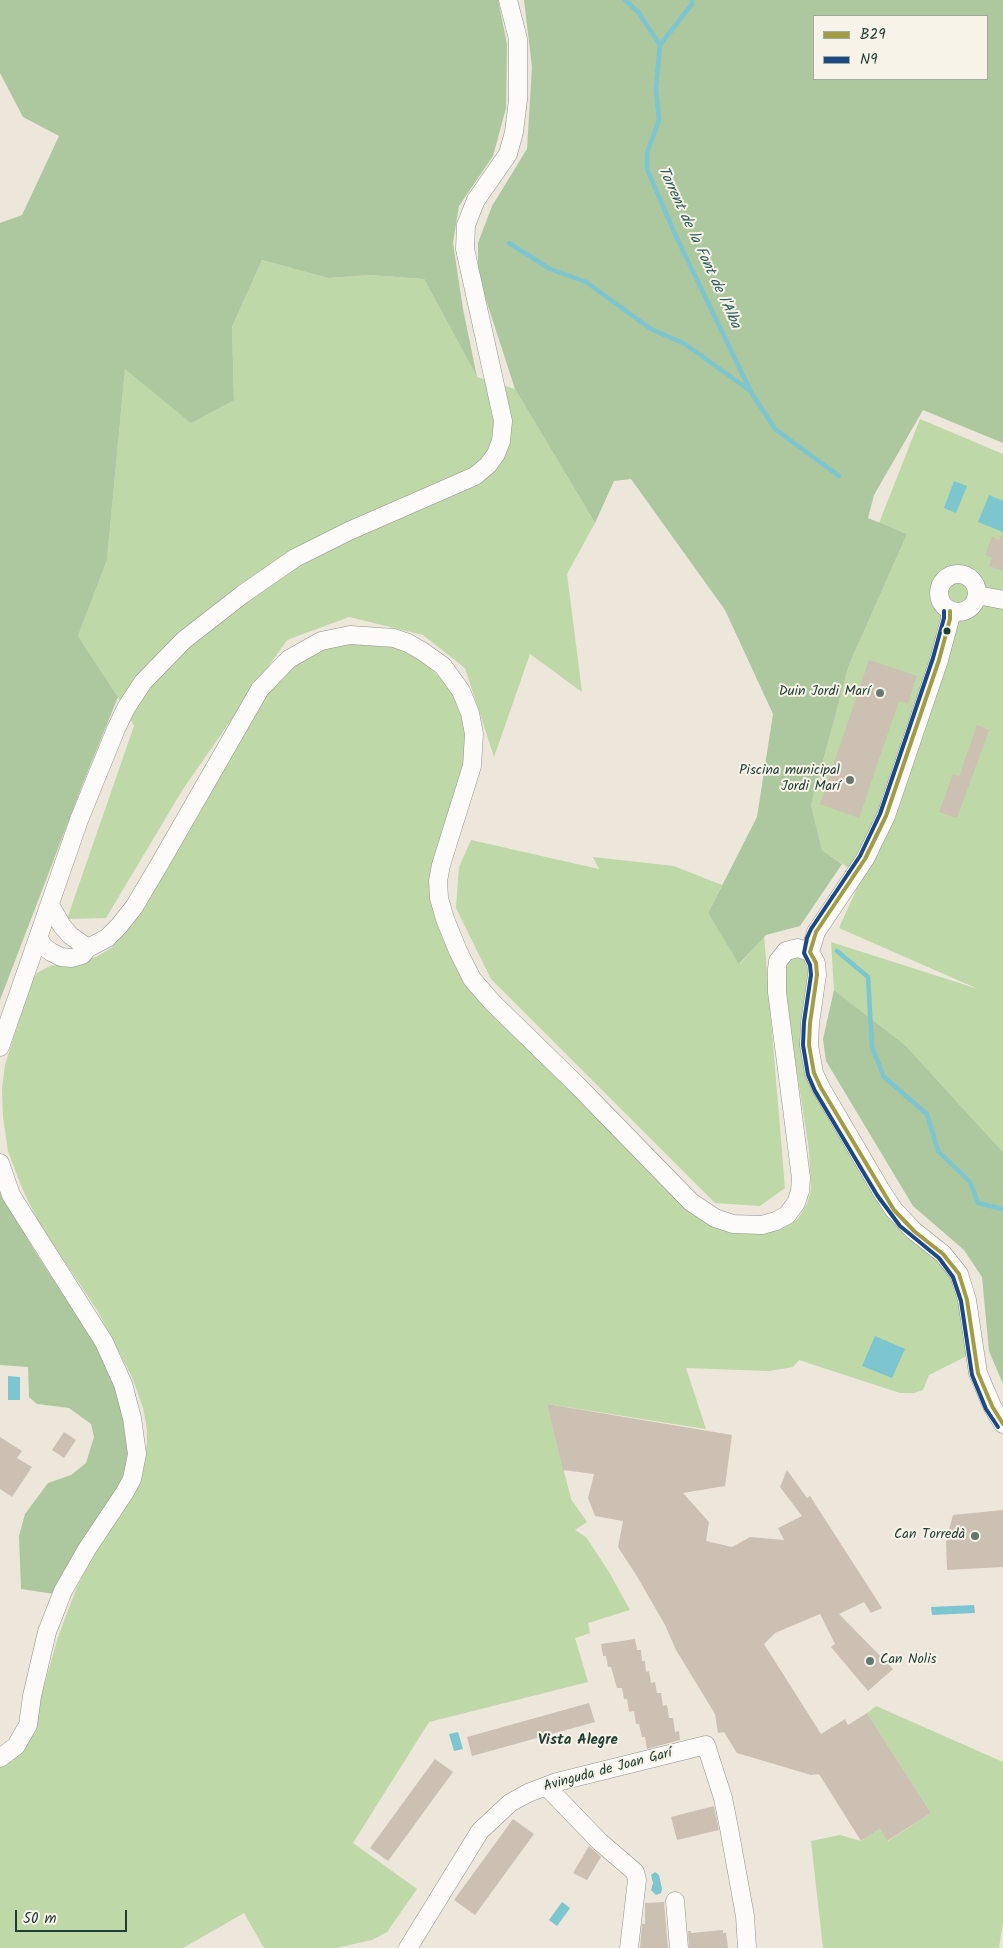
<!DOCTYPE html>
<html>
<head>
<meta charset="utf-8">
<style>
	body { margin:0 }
	#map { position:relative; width:1003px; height:1948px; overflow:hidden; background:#ece6db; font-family:Kalam,sans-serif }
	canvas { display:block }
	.legend { position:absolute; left:813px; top:15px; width:175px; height:65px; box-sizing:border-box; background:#f7f3e8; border:1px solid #a1aaa0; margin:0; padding:6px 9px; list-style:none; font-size:15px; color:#1f3d34 }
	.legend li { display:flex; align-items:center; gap:10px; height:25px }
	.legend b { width:25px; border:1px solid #a1aaa0 }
	.scale { position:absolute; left:15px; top:1910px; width:112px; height:22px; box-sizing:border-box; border:2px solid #1f3d34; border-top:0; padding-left:6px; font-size:15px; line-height:18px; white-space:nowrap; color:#1f3d34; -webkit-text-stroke:4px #f7f3e8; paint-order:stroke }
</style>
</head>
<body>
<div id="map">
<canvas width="1003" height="1948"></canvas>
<ul class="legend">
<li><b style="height:6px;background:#a29c44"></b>B29</li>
<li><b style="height:6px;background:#1c4883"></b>N9</li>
</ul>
<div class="scale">50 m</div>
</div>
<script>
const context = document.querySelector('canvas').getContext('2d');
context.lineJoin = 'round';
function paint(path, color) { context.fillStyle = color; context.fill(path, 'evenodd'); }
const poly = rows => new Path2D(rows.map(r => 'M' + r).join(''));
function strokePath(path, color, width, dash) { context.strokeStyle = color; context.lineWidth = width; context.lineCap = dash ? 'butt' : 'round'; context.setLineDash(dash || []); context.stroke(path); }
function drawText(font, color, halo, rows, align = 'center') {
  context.font = font + ' Kalam,sans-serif'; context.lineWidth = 4; context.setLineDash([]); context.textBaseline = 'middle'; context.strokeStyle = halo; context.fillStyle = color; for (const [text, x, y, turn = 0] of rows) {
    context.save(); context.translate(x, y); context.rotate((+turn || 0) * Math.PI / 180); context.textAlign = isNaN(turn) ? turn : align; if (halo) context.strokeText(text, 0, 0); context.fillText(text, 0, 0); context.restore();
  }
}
const green = poly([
	[262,260,328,278,370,275,424,279,477,377,515,389,595,523,567,574,582,692,530,654,494,757,465,668,423,635,349,617,287,640,183,789,106,918,67,919,134,726,118,697,78,636,107,560,125,369,234,400,232,327],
	[920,419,1003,454,1003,1152,905,1045,834,990,831,942,978,989,839,928,862,877,822,850,811,805,849,665,907,534,879,523],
	[343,643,390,645,411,654,428,666,444,682,458,700,465,723,467,751,434,911,442,938,455,961,729,1230,747,1233,763,1232,776,1229,797,1220,807,1204,811,1190,809,1150,782,976,784,963,791,956,800,954,810,968,804,1034,827,1112,938,1254,955,1281,967,1356,929,1375,923,1390,914,1393,900,1393,799,1360,793,1367,769,1371,686,1368,706,1429,547,1404,571,1499,587,1522,575,1530,586,1537,609,1572,630,1610,588,1623,590,1633,575,1638,588,1682,429,1722,353,1843,417,1889,387,1932,372,1940,336,1948,264,1948,244,1913,183,1948,0,1948,0,1766,35,1718,58,1637,77,1587,99,1546,131,1498,142,1476,147,1443,147,1429,143,1408,132,1377,97,1310,40,1225,22,1188,8,1151,3,1117,2,1089,5,1065,30,985,37,973,50,966,96,957,111,948,127,931,156,885,258,707,272,687,287,672,315,653],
	[471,840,599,869,593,857,674,866,722,885,708,913,740,964,764,936,785,1188,760,1206,715,1203,491,979,456,908,459,867],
	[876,1706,1003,1762,1003,1923,999,1948,823,1948,811,1841,840,1835,861,1841,880,1829,888,1841,931,1813,867,1713]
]);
const forest = poly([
	[0,0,498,0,507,44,506,108,493,156,459,206,453,243,463,309,477,377,424,279,370,275,328,278,262,260,232,327,234,400,191,423,125,369,107,560,78,636,118,697,82,786,0,1000,0,223,22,215,59,136,23,117,0,73],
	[524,0,1003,0,1003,443,923,410,874,495,868,518,907,534,849,665,811,805,822,850,842,864,800,926,766,935,739,964,708,913,757,817,773,714,725,610,631,479,614,481,595,523,515,389,478,275,478,243,492,206,527,149,532,67],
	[814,16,987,16,987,79,814,79],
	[834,990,905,1045,1003,1152,1003,1384,989,1351,982,1277,964,1250,913,1206,826,1061,823,1039],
	[0,1189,34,1250,98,1348,121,1397,130,1450,124,1476,114,1497,55,1594,21,1589,19,1536,25,1514,48,1483,71,1475,86,1463,94,1437,91,1424,69,1408,37,1404,29,1397,28,1367,0,1365]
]);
const water = poly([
	[954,481,967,486,956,513,944,508],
	[989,495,1003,501,1003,532,978,522],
	[875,1336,905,1349,892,1378,862,1366],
	[8,1376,20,1377,20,1400,8,1400],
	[974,1605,975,1613,932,1615,931,1607],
	[458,1732,463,1749,454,1751,449,1734],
	[655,1872,659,1875,662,1889,661,1893,656,1895,651,1890,653,1883,651,1875],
	[562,1902,570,1908,557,1926,549,1920]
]);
const stream = poly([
	[625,0,639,13,660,45,656,88,659,120,647,153,647,169,675,234,751,392,775,429,839,476],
	[660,45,692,4,692,0],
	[509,243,550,269,586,282,651,329,685,344,749,390],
	[837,951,868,977,872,1047,884,1077,927,1114,938,1151,970,1182,978,1203,1003,1209]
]);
const building = poly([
	[1003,532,1003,571,989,566,992,558,985,555,992,537,999,540],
	[869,660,917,676,908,704,899,701,859,818,820,804],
	[977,725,989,730,957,818,939,812,953,774,959,777],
	[547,1404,732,1435,725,1486,683,1493,709,1522,706,1541,732,1547,750,1537,784,1540,778,1528,802,1516,780,1487,787,1470,807,1498,810,1496,882,1608,871,1613,864,1602,839,1614,893,1669,868,1691,831,1647,835,1644,820,1614,775,1633,764,1644,821,1734,845,1719,848,1725,867,1713,931,1813,887,1841,880,1829,861,1841,819,1774,811,1775,737,1753,724,1732,718,1733,715,1714,676,1650,665,1625,638,1578,618,1547,623,1521,595,1516,588,1498,594,1474,563,1470],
	[64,1432,76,1440,64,1458,52,1450],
	[0,1437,22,1451,17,1458,32,1467,12,1497,0,1489],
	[1003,1510,1003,1567,947,1570,946,1541,953,1515],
	[635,1639,637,1650,641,1650,642,1661,645,1661,646,1672,649,1671,651,1683,655,1682,657,1693,661,1693,663,1706,667,1705,669,1718,673,1718,675,1732,679,1731,680,1740,647,1749,645,1737,642,1737,639,1724,636,1724,634,1711,629,1712,627,1699,624,1699,622,1688,617,1688,611,1667,608,1667,606,1656,603,1656,601,1644],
	[589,1703,595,1722,472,1756,467,1737],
	[435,1759,453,1772,388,1861,370,1848],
	[714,1806,719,1830,677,1840,671,1817],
	[513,1819,534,1834,475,1915,454,1900],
	[589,1846,601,1857,587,1880,573,1873],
	[664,1902,668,1948,640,1948,642,1924,645,1924,645,1903],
	[723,1930,723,1933,726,1933,728,1948,689,1948,688,1931,691,1931,691,1933]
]);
const minor = poly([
	'939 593a19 19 0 1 1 38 0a19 19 0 1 1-38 0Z',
	[977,595,1003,600],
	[50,905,62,926,71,936,88,948],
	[39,938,43,946,51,952,61,957,72,958,82,955,88,948,107,938,119,926,134,907,159,865,260,689,289,659,321,641,350,635,394,638,408,643,422,651,443,666,461,691,470,713,474,734,472,766,441,865,438,881,439,898,445,919,458,951,472,979,492,1002,577,1085,691,1202,715,1218,733,1224,762,1225,776,1221,787,1215,796,1203,800,1191,801,1178,777,992,777,969,778,961,786,951,798,948,810,952,816,963,817,975,810,1023,809,1045,814,1073,821,1088,882,1192,894,1210,914,1231,943,1254,959,1274,967,1300,978,1373,992,1406,1003,1424],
	[810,952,816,932,865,859,886,816,939,660,950,619,950,611],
	[0,1047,79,820,116,729,126,708,143,682,184,640,243,594,295,558,349,531,475,476,488,465,496,454,501,441,503,421,465,249,466,225,476,200,508,154,514,132,518,100,518,39,508,0],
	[0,1163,11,1195,104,1342,123,1384,132,1418,137,1454,132,1479,125,1492,87,1549,63,1591,47,1632,32,1696,28,1725,16,1746,0,1758],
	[546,1786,600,1842,635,1872,637,1880,629,1948],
	[675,1901,679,1948],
	[408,1948,480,1831,510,1803,528,1793,557,1782,706,1745,723,1798,729,1828,745,1916,747,1948]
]);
const bus1 = poly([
	[810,952,816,963,817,975,810,1023,809,1045,814,1073,821,1088,894,1210,914,1231,943,1254,959,1274,967,1300,978,1373,992,1406,1003,1424],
	[810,952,816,932,865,859,886,816,939,660,950,619,950,611]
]);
const bus2 = poly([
	[944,611,944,618,933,658,880,814,860,856,811,929,807,938,804,953,810,965,811,975,804,1022,803,1045,808,1075,815,1091,877,1195,900,1226,939,1258,953,1277,961,1301,972,1375,986,1409,998,1427]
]);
const markers = [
	[947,631,4.5,"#1f3d34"],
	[880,693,5,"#67786e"],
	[850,780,5,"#67786e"],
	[975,1536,5,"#67786e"],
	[870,1661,5,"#67786e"]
];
const poiNames = [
	["Duin Jordi Marí",870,693],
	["Piscina municipal",840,772],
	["Jordi Marí",840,788],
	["Can Torredà",965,1536],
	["Can Nolis",880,1661,"left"]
];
const streetNames = [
	["Avinguda de Joan Garí",608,1771,-15]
];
const waterNames = [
	["Torrent de la Font de l'Alba",698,248,65]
];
const neighbourhoodNames = [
	["Vista Alegre",578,1741]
];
paint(green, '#bed8a7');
paint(forest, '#adc89e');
paint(water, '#7dc5cf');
strokePath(stream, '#7dc5cf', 4.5);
paint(building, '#ccc0b2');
strokePath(minor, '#91938c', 19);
strokePath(minor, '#fcfbfa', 18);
strokePath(bus1, '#a29c44', 4);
strokePath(bus2, '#1c4883', 4);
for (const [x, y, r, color] of markers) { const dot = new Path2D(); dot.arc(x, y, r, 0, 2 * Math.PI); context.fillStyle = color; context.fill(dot); strokePath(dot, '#f7f3e8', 2); }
drawText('14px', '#1f3d34', '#f7f3e8', poiNames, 'right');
drawText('14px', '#1f3d34', '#f7f3e8', streetNames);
drawText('italic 15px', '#2a5c5a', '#f7f3e8', waterNames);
drawText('bold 15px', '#1f3d34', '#f7f3e8', neighbourhoodNames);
</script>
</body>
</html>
